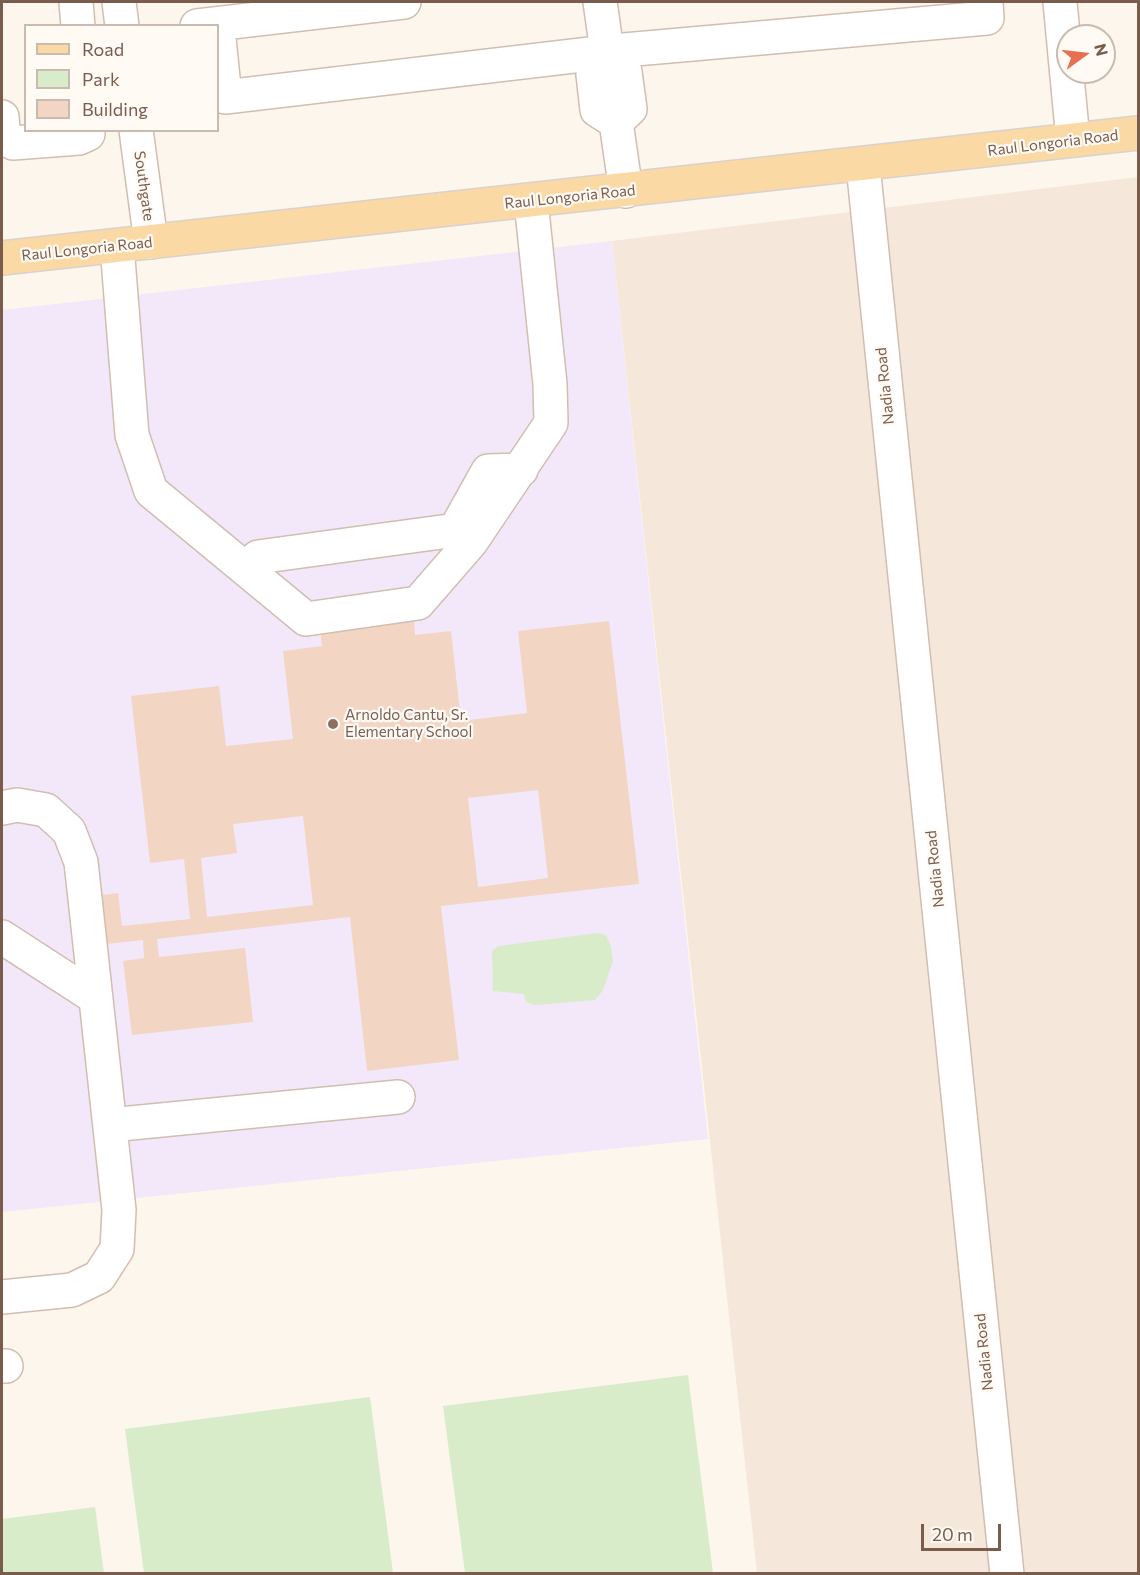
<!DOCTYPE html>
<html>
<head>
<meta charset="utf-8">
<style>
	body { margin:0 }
	#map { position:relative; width:1140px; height:1575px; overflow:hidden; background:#fdf6ec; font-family:Commissioner,sans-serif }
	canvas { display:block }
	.frame { position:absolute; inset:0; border:3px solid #7a5c4d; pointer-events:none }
	.legend { position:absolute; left:24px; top:24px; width:195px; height:108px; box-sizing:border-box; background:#fffaf3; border:2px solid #cabbb1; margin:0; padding:8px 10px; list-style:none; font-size:18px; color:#7a5c4d }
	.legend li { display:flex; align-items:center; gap:12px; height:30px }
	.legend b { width:30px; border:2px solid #cabbb1 }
	.north { position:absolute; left:1056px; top:24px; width:60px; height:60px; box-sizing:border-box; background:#fffaf3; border:2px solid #cabbb1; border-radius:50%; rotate:75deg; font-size:16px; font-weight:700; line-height:24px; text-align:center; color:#7a5c4d }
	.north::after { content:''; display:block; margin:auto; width:21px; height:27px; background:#e76f51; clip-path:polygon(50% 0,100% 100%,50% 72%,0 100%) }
	.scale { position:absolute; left:921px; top:1524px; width:80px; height:27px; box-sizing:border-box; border:3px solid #7a5c4d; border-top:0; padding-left:8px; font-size:18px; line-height:21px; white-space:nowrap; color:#7a5c4d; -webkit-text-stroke:4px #fffaf3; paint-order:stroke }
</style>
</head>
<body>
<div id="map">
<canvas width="1140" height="1575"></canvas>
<div class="frame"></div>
<ul class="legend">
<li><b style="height:8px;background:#fbd9a5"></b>Road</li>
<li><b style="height:16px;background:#d8ecc9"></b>Park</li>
<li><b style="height:16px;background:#f3d5c3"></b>Building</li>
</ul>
<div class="north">N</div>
<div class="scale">20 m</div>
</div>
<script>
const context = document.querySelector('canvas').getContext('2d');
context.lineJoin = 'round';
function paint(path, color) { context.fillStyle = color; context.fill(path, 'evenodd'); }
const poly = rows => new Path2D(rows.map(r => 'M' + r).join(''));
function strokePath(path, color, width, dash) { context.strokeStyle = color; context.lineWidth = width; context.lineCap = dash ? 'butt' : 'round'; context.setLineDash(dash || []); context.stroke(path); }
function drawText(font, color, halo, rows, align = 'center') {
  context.font = font + ' Commissioner,sans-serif'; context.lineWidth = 4.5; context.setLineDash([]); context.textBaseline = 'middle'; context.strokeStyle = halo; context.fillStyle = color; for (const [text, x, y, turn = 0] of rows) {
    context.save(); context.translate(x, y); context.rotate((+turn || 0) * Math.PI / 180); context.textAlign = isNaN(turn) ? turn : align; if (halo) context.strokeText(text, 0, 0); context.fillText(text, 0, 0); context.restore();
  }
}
const residential = poly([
	[1138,177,1138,1573,757,1573,612,241]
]);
const education = poly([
	[612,241,708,1139,2,1212,2,310]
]);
const green = poly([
	[597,933,606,935,611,946,613,961,603,990,595,1000,535,1005,526,1002,524,994,493,991,492,951,499,946],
	[688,1375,713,1573,465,1573,443,1406],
	[370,1397,393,1573,144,1573,125,1429],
	[95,1507,104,1573,2,1573,2,1519]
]);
const building = poly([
	[414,620,415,635,451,631,461,721,527,713,518,631,609,621,639,884,441,906,459,1060,367,1071,350,917,157,939,159,957,245,948,253,1022,132,1035,123,961,144,958,143,940,107,944,102,895,118,893,122,926,190,919,184,859,150,863,131,696,219,686,226,746,293,739,283,651,322,646,320,630],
	[538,790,548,878,478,887,468,798],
	[303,816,313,905,207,917,201,858,237,853,233,824]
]);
const minor = poly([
	[76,2,78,26],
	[119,2,122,26],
	[600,2,609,65],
	[1060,2,1073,140],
	[197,26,404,2],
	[218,29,225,97,624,50,987,18,986,2],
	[609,65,593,75,597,110,616,122,626,191],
	[609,65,625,72,630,109,616,122],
	[2,117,4,138,13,143,79,138,88,134,88,130],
	[136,130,151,242],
	[863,165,1007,1574],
	[117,246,132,435,151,491,306,619,418,603,471,542,551,423,550,384,531,201],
	[454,532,488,471,521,470],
	[258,557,456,530],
	[2,808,17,805,46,810,69,831,81,862,119,1210,117,1249,99,1277,72,1290,2,1297],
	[2,937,96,998],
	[110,1125,398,1097],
	[2,1366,6,1366]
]);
const major = poly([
	[2,258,1138,133]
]);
const markers = [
	[333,724,6,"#8d6e63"]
];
const streetNames = [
	["Raul Longoria Road",1053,143,-7],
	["Southgate",144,186,82],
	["Raul Longoria Road",570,197,-6],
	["Raul Longoria Road",87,249,-6],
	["Nadia Road",885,386,-96],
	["Nadia Road",935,869,-96],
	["Nadia Road",984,1352,-96]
];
const educationNames = [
	["Arnoldo Cantu, Sr.",345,715],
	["Elementary School",345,732]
];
paint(residential, '#f5e8da');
paint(education, '#f3e8fa');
paint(green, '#d8ecc9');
paint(building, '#f3d5c3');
strokePath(minor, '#d1beb0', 36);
strokePath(major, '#dad1cd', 36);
strokePath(minor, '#fff', 33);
strokePath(major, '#fbd9a5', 33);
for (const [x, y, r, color] of markers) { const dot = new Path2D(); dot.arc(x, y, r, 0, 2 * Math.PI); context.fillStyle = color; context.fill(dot); strokePath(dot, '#fffaf3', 2); }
drawText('15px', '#7a5c4d', '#fffaf3', streetNames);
drawText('15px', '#785e54', '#fffaf3', educationNames, 'left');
</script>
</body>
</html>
